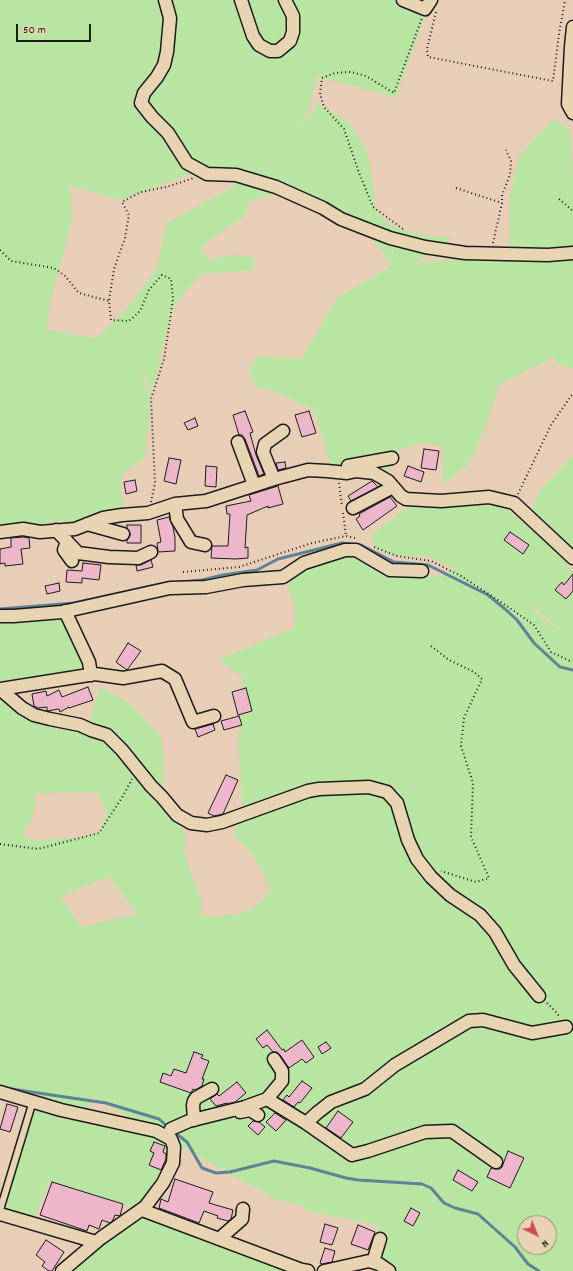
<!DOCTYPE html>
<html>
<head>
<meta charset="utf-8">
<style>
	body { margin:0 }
	#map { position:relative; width:573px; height:1271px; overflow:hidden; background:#e9ceb7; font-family:Dekko,sans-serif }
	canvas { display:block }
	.north { position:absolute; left:517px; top:1215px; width:40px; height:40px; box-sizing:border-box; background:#e8d4b2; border:1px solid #968a76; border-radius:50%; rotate:137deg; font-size:11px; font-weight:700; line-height:16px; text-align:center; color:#1c1c1c }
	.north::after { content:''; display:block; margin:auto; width:14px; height:18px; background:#d1495b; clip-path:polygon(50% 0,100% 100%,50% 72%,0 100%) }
	.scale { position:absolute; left:16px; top:24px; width:75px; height:18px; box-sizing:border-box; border:2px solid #1c1c1c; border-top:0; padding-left:5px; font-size:12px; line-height:14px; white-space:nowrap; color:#1c1c1c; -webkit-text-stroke:3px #e8d4b2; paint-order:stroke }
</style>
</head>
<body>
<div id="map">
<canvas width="573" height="1271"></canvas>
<div class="north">N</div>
<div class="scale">50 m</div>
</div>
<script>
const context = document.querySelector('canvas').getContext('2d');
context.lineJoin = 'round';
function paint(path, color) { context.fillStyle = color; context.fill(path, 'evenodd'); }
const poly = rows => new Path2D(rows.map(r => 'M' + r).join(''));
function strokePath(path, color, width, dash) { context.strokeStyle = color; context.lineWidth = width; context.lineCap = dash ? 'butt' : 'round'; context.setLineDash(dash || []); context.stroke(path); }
const green = poly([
	[0,0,431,0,396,97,317,77,306,118,292,128,309,119,316,103,348,121,367,150,377,213,394,227,428,236,453,238,426,257,413,263,509,254,510,197,519,156,547,125,556,119,570,130,573,176,573,369,556,363,553,357,499,385,486,425,475,452,467,466,442,485,444,447,422,442,394,452,387,475,331,468,314,410,275,391,256,388,248,369,258,357,302,358,342,290,340,297,392,265,363,227,300,198,274,195,249,201,245,217,222,231,200,250,209,260,234,255,256,257,253,270,203,274,186,290,172,310,152,394,133,348,151,399,145,458,122,475,121,488,124,507,73,522,58,521,0,534],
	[237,169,233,187,167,223,156,270,121,315,97,338,46,330,51,299,73,217,70,186,122,200,193,173],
	[573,455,573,552,531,512,539,492],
	[440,504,466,504,504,507,544,538,573,571,573,1271,395,1271,383,1260,381,1255,377,1225,306,1211,303,1206,275,1199,93,1097,85,1115,151,1131,171,1146,163,1171,139,1209,49,1182,34,1220,4,1209,33,1101,0,1091,0,693,6,700,91,730,92,715,100,687,131,704,160,735,164,758,162,795,177,815,186,838,184,853,201,900,202,917,240,914,252,909,262,900,270,891,262,870,249,850,233,835,240,815,242,814,241,773,238,745,243,677,217,660,294,628,295,607,288,588,290,579,302,566,346,552,341,570,349,551,388,573,446,576,453,569,427,556,394,556,375,547,372,534,406,508,417,508],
	[530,603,566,635,537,614],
	[97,792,107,812,99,833,88,836,34,841,23,834,31,821,37,793],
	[109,877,137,914,82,927,61,896],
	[525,1223,549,1223,549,1247,525,1247],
	[0,618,19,621,62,618,86,666,79,675,4,686,0,681],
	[142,1210,230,1243,314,1271,64,1271]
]);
const stream = poly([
	[179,582,202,580,223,575,257,570,278,559,342,543,361,545,394,562,428,565,488,595,505,609,517,620,534,643,560,667,573,670],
	[0,609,74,603,165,583],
	[11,1089,106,1103,159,1119,169,1128],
	[173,1131,187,1142,202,1168,216,1173,230,1172,274,1161,310,1168,346,1178,358,1180,422,1184,431,1188,444,1203,455,1208,478,1214,515,1247,528,1264,539,1271]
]);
const building = poly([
	[245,411,253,432,250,433,256,455,264,474,259,476,245,439,242,435,239,435,233,415,245,411],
	[309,411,316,433,302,437,295,415,309,411],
	[195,418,198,426,188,430,184,423,195,418],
	[424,449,439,451,436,470,421,468,424,449],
	[169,458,181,460,176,484,164,481,169,458],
	[285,462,286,468,278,470,276,463,285,462],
	[206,466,217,467,216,487,205,486,206,466],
	[408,466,424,472,421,482,404,476,408,466],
	[135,480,137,491,126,494,124,482,135,480],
	[372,481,378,487,351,501,348,496,372,481],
	[278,486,283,504,268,508,268,506,247,515,245,548,248,547,248,558,236,559,211,558,212,546,228,546,230,514,227,514,226,506,251,501,249,495,278,486],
	[390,497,397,506,363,530,356,519,360,516,359,514,390,497],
	[169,517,173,527,175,538,175,551,158,552,157,543,161,542,157,520,169,517],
	[127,525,141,525,141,543,127,543,127,540,130,536,130,533,127,528,127,525],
	[510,532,529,545,523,554,504,540,510,532],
	[23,537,29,538,30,548,21,549,23,564,5,566,5,563,0,564,0,549,11,547,11,538,23,537],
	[151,560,153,567,137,571,136,565,141,565,151,560],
	[83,563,101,565,99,580,82,578,82,583,66,582,67,570,82,571,83,563],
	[573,574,573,591,566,599,555,590,562,582,564,585,573,574],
	[59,583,60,591,47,594,45,586,59,583],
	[128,643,141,651,127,670,116,662,128,643],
	[88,687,93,700,69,708,69,707,60,712,59,709,47,711,47,707,38,708,34,706,32,694,46,691,47,696,59,690,62,697,88,687],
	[246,688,252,711,238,715,232,692,246,688],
	[239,716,242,725,224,730,221,721,239,716],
	[213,724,215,730,198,737,195,729,213,724],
	[226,775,238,780,223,814,214,816,208,813,226,775],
	[267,1030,282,1050,284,1049,285,1052,302,1040,314,1057,306,1063,302,1059,289,1068,280,1055,277,1052,273,1052,267,1045,263,1048,256,1039,267,1030],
	[326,1042,331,1048,322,1054,318,1047,326,1042],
	[194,1052,203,1055,201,1058,209,1061,202,1079,204,1079,202,1086,195,1090,193,1089,191,1093,160,1082,163,1073,171,1076,174,1069,186,1073,194,1052],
	[302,1081,312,1088,300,1103,298,1102,294,1107,283,1100,287,1095,289,1097,302,1081],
	[237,1082,246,1093,235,1102,227,1104,227,1103,216,1106,210,1099,217,1094,219,1096,237,1082],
	[7,1104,18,1107,10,1132,0,1129,7,1104],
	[338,1111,353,1122,341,1138,326,1128,338,1111],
	[275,1113,286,1120,276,1131,266,1122,275,1113],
	[253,1121,259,1122,265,1127,258,1135,248,1126,253,1121],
	[154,1142,165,1146,163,1152,166,1154,166,1159,161,1170,149,1165,154,1153,150,1151,154,1142],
	[508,1151,524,1158,510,1188,487,1177,491,1168,496,1169,500,1169,502,1167,508,1151],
	[458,1170,478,1182,472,1191,453,1180,458,1170],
	[175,1179,213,1192,209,1203,233,1210,231,1219,228,1221,217,1218,218,1216,204,1211,199,1223,159,1208,161,1199,168,1202,175,1179],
	[52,1182,123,1204,120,1216,115,1215,113,1220,110,1223,102,1220,99,1229,89,1225,87,1231,40,1215,52,1182],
	[411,1208,420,1213,413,1226,404,1221,411,1208],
	[325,1224,338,1228,332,1245,320,1242,325,1224],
	[358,1225,375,1232,368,1250,351,1244,358,1225],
	[46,1240,64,1252,52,1271,49,1271,42,1266,45,1262,36,1255,46,1240],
	[325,1248,335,1251,332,1262,322,1264,320,1263,325,1248]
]);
const path = poly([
	[436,12,427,49,428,57,553,81,559,34,565,0],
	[456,188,502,203],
	[559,199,573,211],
	[403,229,373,207,358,170,344,129,324,107,320,94,322,78,335,73,351,72,366,76,394,93,422,18],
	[493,243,502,203,502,195,510,175,511,161,506,150],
	[0,250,11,261,54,268,65,276,79,293,109,301],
	[339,483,342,506],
	[518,494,551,425,573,393],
	[151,502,155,483,151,399,164,359,170,320,173,298,171,279,162,275,149,290,140,311,129,321,111,320,109,301,114,269,125,238,129,215,122,202,141,192,166,187,194,178],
	[343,513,346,536],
	[374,547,397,556,431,561,461,576,501,602,534,625,551,652,572,662],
	[183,572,239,567,312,543,346,536,355,538],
	[431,646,449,660,474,672,482,679,464,718,461,746,473,783,471,837,489,878,476,882,441,871],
	[0,844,38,849,99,833,123,796,132,779],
	[547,1003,557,1013,560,1018]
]);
const service = poly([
	[0,1210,33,1101]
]);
const minor = poly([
	[165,0,170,18,167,52,164,65,157,77,144,93,141,103,152,117,168,133,187,163,207,174,236,175,276,187,323,208,341,219,390,238,425,247,465,253,548,255,573,253],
	[241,0,253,36,259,45,270,51,278,51,290,41,293,32,293,16,285,0],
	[403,0,425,9,431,0],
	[573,27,571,47,568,104,573,113],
	[238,442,254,485],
	[348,466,392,458],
	[274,479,263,452,265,444,283,431],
	[175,504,177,519,191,542,205,545],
	[353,508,393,487],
	[87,524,123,534],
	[56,530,78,553,109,557,138,558,151,552],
	[0,532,23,529,40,532,75,529,103,518,122,515,148,513,175,504,206,501,274,479,308,470,327,471,347,473,356,471,374,473,388,481,401,496,406,499,441,501,489,497,514,503,573,558],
	[67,541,64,550,72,561],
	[65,611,89,662,91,675],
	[0,616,14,616,62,612,170,588,206,587,243,580,283,577,304,563,345,550,356,550,390,570,422,571],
	[0,689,22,708,34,715,50,719,80,725,91,730,107,735,122,750,151,786,162,797,177,815,191,823,207,825,222,822,308,791,319,789,369,787,387,792,397,803,408,840,417,859,431,877,450,895,480,915,495,932,514,965,539,996],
	[0,689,95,674,123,678,162,671,175,679,193,722,214,716],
	[0,1092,61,1110,156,1131,171,1139,174,1147,173,1163,163,1183,145,1207,101,1238,62,1271],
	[267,1099,282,1081,282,1071,274,1059],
	[240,1112,250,1110,258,1115],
	[194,1120,193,1105,194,1101,196,1098,212,1089],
	[306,1123,352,1155,368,1151,425,1132,452,1131,496,1162],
	[171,1129,189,1121,245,1107,267,1099,306,1123,317,1113,331,1102,365,1089,395,1065,469,1021,483,1020,532,1033,566,1027],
	[142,1210,302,1270,308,1271],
	[0,1214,96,1242],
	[219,1239,242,1219,243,1209],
	[373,1262,380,1239],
	[324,1271,369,1261,379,1264,389,1271]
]);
paint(green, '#b9e5a2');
strokePath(stream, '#5c8396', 3);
paint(building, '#eeb6ca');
strokePath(building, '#1c1c1c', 1);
strokePath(service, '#1c1c1c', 9);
strokePath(minor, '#1c1c1c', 15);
strokePath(path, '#1c1c1c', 2, [1, 3]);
strokePath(service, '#e8d4b2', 6);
strokePath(minor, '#e8d4b2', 12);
</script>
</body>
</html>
